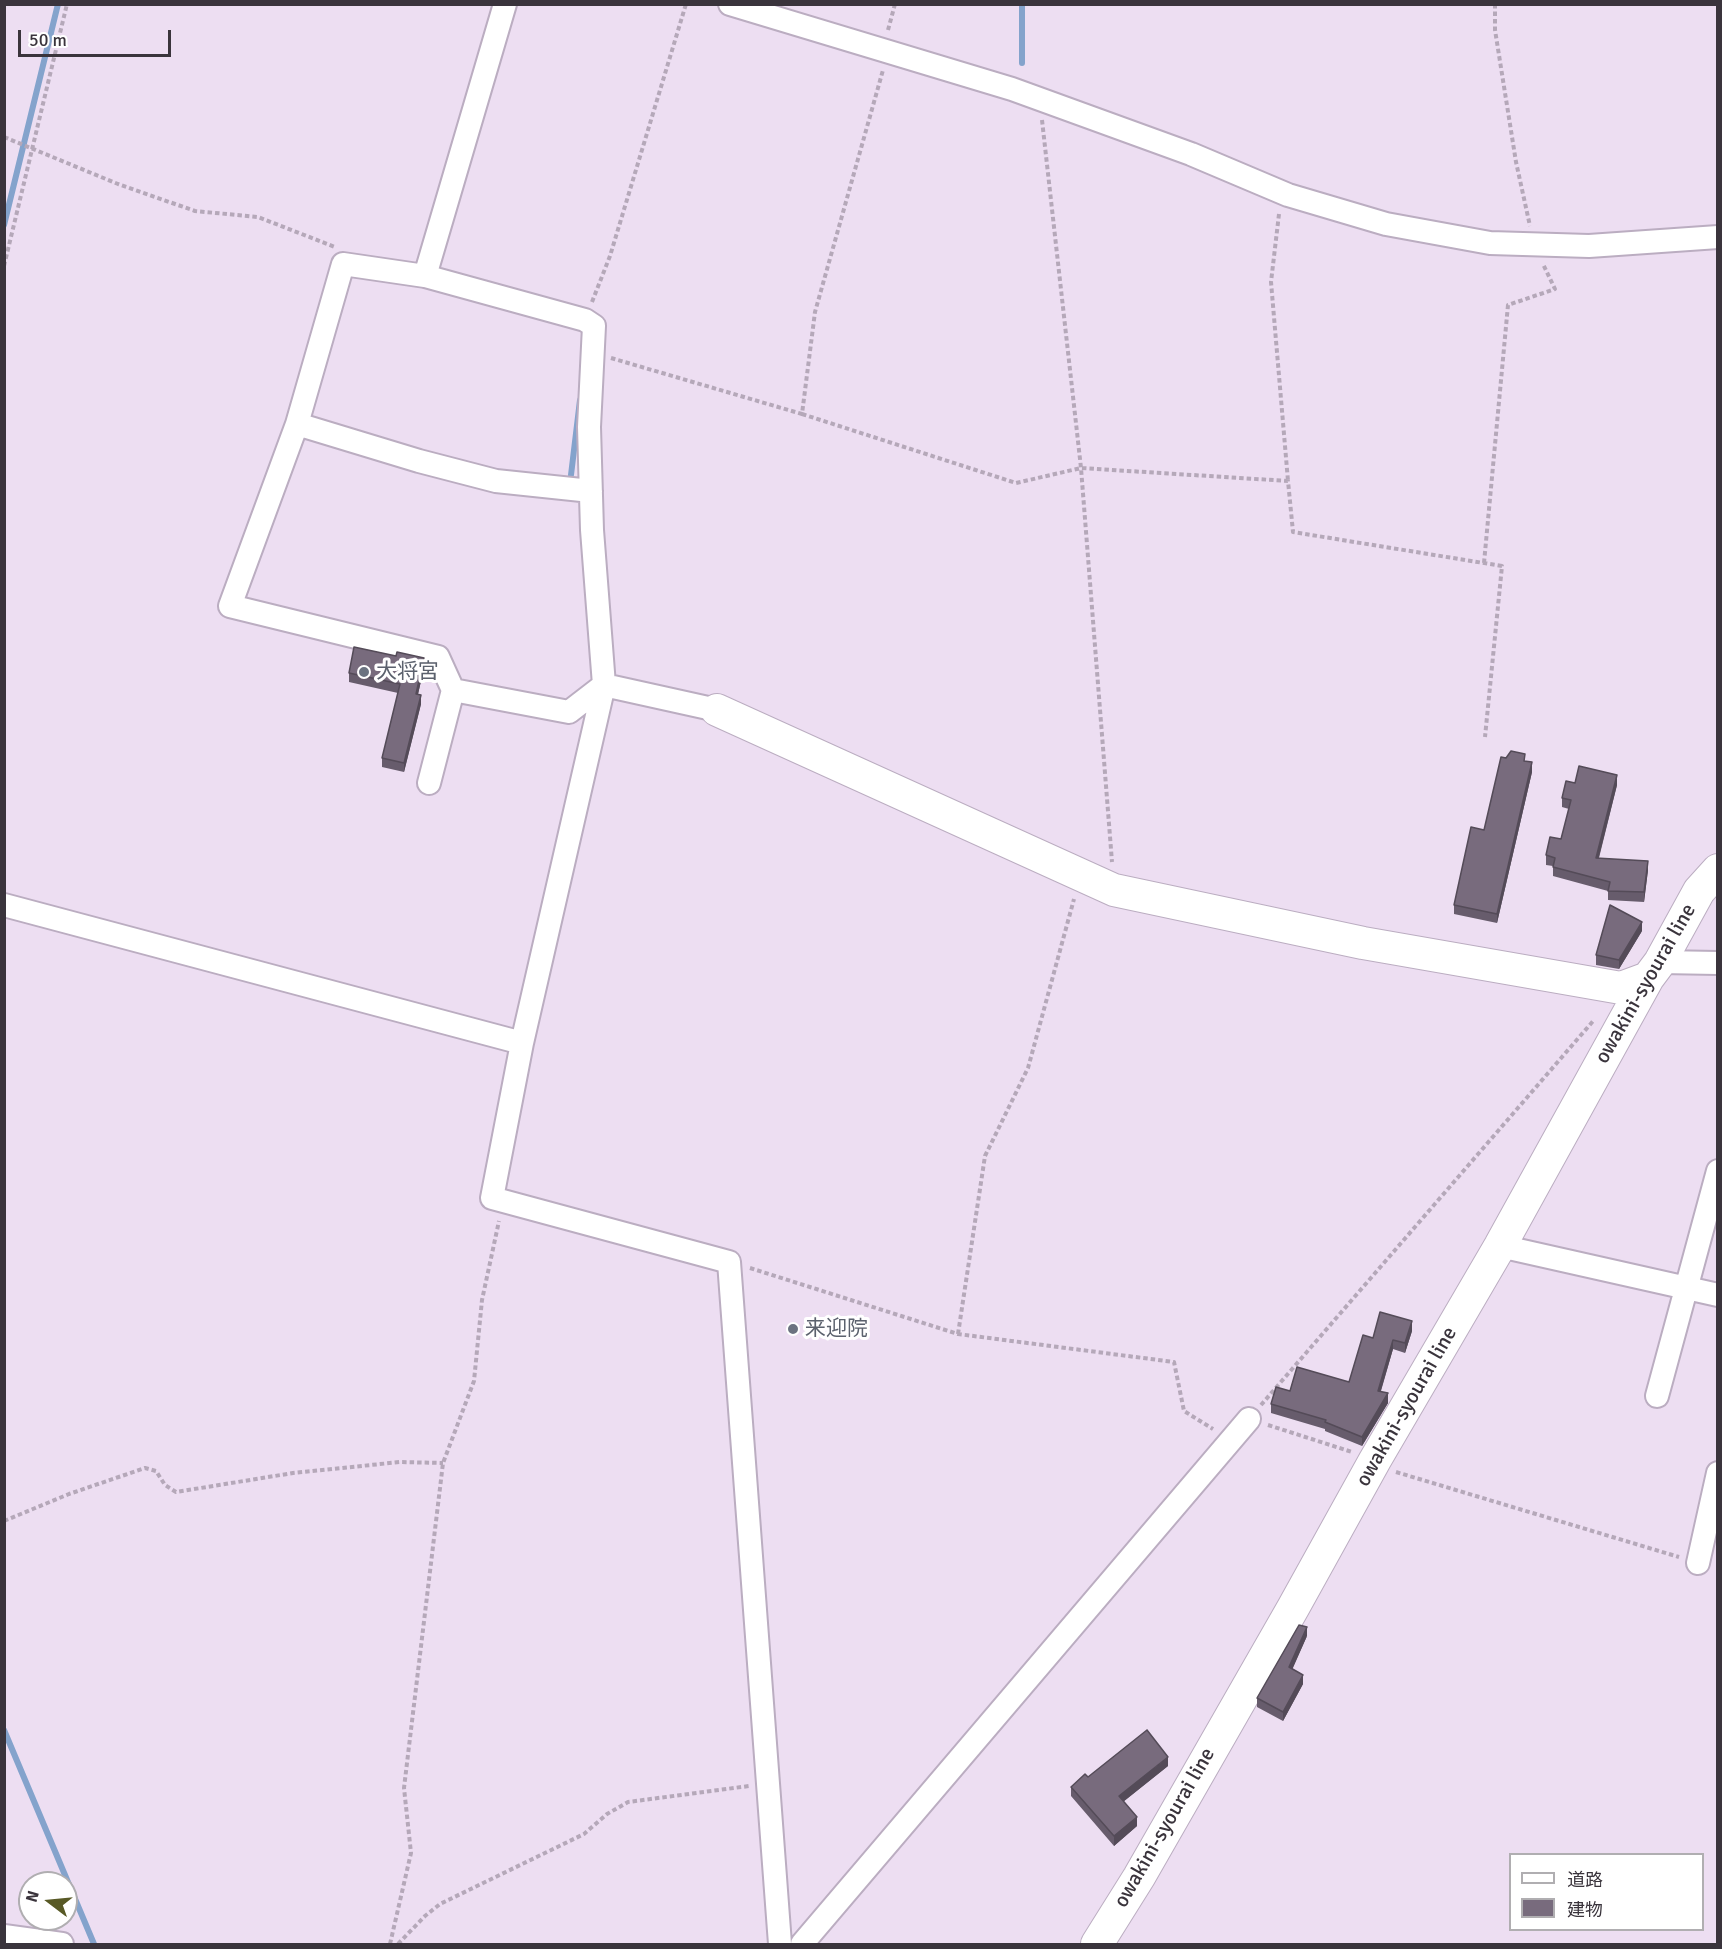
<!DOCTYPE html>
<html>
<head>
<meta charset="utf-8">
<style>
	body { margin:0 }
	#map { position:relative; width:1722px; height:1949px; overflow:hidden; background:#eddef2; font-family:Signika,"Noto Sans JP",sans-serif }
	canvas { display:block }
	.frame { position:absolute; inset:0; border:6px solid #3a343c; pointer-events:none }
	.legend { position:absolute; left:1509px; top:1853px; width:195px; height:78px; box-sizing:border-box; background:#fff; border:2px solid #b0aeb1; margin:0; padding:8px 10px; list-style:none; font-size:18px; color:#3a343c }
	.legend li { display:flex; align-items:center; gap:12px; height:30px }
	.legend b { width:30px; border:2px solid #b0aeb1 }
	.north { position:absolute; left:18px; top:1871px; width:60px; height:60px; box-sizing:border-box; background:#fff; border:2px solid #b0aeb1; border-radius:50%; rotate:286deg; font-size:16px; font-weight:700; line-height:24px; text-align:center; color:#3a343c }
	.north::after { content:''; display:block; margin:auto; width:21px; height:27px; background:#585926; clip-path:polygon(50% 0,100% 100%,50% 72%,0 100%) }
	.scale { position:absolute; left:18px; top:30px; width:153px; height:27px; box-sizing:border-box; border:3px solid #3a343c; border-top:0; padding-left:8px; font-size:18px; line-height:21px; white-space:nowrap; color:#3a343c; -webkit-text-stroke:4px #fff; paint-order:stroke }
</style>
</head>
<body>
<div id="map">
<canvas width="1722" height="1949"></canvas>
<div class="frame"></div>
<ul class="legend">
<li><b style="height:8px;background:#fff"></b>道路</li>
<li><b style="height:16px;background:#786b7d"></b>建物</li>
</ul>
<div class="north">N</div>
<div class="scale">50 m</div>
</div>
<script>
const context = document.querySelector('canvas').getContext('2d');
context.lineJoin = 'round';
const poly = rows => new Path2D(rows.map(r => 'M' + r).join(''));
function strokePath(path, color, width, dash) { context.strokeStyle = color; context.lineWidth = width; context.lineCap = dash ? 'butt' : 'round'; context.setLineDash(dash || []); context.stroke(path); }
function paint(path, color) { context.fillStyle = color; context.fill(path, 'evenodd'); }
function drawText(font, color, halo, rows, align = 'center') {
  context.font = font + ' Signika,"Noto Sans JP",sans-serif'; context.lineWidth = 6; context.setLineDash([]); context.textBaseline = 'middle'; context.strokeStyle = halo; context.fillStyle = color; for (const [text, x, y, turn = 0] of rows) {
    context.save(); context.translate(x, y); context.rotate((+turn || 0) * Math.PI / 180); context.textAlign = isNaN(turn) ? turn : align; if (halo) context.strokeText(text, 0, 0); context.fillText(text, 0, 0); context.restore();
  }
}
const stream = poly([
	[1022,4,1022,63],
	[4,225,58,4],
	[571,475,580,400],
	[4,1730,94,1944]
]);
const path = poly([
	[1495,4,1495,30,1516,162,1530,226],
	[888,30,895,4],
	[1042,120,1081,468,1112,862],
	[4,137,118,184,195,211,258,217,335,247],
	[1279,214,1271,282,1288,481],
	[4,266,67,4],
	[592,302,610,256,686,4],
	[611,358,802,414,815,312,883,70],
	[802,414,1016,483,1081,468,1288,481,1293,532,1502,566,1485,737],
	[1484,563,1508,305,1555,289,1543,264],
	[750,1268,958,1334,1174,1362,1184,1411,1213,1429],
	[958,1334,985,1156,1028,1068,1074,899],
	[1261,1405,1594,1020],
	[1268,1425,1352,1452],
	[1396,1472,1679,1557],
	[4,1521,69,1494,145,1468,156,1471,165,1485,176,1492,293,1473,400,1462,443,1463],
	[390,1944,411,1853,404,1788,443,1463,474,1381,482,1300,499,1221],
	[398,1944,425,1916,440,1904,584,1834,607,1814,628,1802,749,1786]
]);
const street = poly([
	[730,4,1012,89,1191,154,1288,195,1386,224,1490,243,1589,246,1718,237],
	[425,276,505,4],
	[297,424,419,461,496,481,591,491],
	[717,710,604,685,569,712,453,690,438,657,230,606,297,424,343,264,425,276,585,320,594,326,589,427,592,530,604,685,522,1043,492,1198,729,1262,780,1944],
	[429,783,453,690],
	[4,905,522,1043],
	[1660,962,1718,963],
	[1500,1246,1718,1295],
	[1657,1396,1718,1171],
	[1698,1563,1718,1473],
	[4,1936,62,1944],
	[802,1944,1249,1419]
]);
const secondary = poly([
	[717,710,1114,890,1363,943,1621,988,1648,978],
	[1097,1944,1139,1877,1293,1608,1375,1460,1500,1246,1648,978,1660,962,1699,891,1718,870]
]);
const wall = poly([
	[424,668,418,694,421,704,404,772,382,767,382,758,398,693,349,682,349,673],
	[1506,758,1525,761,1532,772,1497,923,1454,914,1454,905,1484,830],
	[1575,783,1617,785,1599,858,1648,870,1644,902,1608,900,1608,891,1553,876,1553,866,1546,865,1546,855,1561,839,1569,809,1562,807,1562,798],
	[1642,931,1619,969,1596,965,1596,955],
	[1412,1331,1405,1353,1393,1349,1381,1391,1388,1403,1362,1446,1325,1431,1325,1429,1271,1413,1271,1404,1290,1391,1349,1382,1373,1338],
	[1307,1636,1292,1669,1303,1684,1283,1721,1257,1707,1257,1698],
	[1168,1766,1123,1802,1137,1826,1114,1846,1071,1796,1071,1787,1088,1777]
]);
const shadedWall = poly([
	[424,658,424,668,416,703,416,694],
	[421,695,421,704,404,772,404,763],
	[1532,762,1532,772,1497,923,1497,914],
	[1617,775,1617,785,1596,868,1596,858],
	[1648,861,1648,870,1644,902,1644,892],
	[1642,922,1642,931,1619,969,1619,960],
	[1412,1321,1412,1331,1405,1353,1405,1343],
	[1393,1340,1393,1349,1378,1400,1378,1391],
	[1388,1393,1388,1403,1362,1446,1362,1437],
	[1307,1627,1307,1636,1289,1677,1289,1667],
	[1303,1675,1303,1684,1283,1721,1283,1712],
	[1168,1757,1168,1766,1119,1805,1119,1796],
	[1137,1817,1137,1826,1114,1846,1114,1836]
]);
const building = poly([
	[354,647,396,656,397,652,424,658,416,694,421,695,404,763,382,758,400,684,349,673,354,647],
	[1511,751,1525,754,1524,761,1532,762,1497,914,1454,905,1471,827,1484,830,1501,757,1506,758,1511,751],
	[1579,766,1617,775,1596,858,1648,861,1644,892,1608,891,1610,882,1553,867,1555,858,1546,855,1550,837,1561,839,1571,800,1562,798,1566,781,1575,783,1579,766],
	[1610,905,1642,922,1619,960,1596,955,1610,905],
	[1380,1312,1412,1321,1405,1343,1393,1340,1378,1391,1388,1393,1362,1437,1325,1422,1326,1420,1271,1404,1276,1387,1290,1391,1297,1367,1349,1382,1363,1335,1373,1338,1380,1312],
	[1299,1625,1307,1627,1289,1667,1303,1675,1283,1712,1257,1698,1299,1625],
	[1147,1730,1168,1757,1119,1796,1137,1817,1114,1836,1071,1787,1085,1774,1088,1777,1147,1730]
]);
const markers = [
	[364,672,6,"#6b7280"],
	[793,1329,6,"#6b7280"]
];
const worshipNames = [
	["大将宮",376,672],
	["来迎院",805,1329]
];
const streetNames = [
	["owakini-syourai line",1646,984,-60],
	["owakini-syourai line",1407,1407,-60],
	["owakini-syourai line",1165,1828,-60]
];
strokePath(stream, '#84a3cc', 6);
strokePath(street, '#bbadc1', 26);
strokePath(secondary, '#bbadc1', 34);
strokePath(path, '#b5a8b9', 4, [4.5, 3]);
strokePath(street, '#fff', 22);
strokePath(secondary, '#fff', 32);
paint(wall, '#675c6c');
paint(shadedWall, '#544b58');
paint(building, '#786b7d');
strokePath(building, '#544b58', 1.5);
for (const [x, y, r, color] of markers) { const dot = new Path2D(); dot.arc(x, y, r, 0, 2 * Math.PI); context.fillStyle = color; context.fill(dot); strokePath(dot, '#fff', 2); }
drawText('21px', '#5b616d', '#fff', worshipNames, 'left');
drawText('21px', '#3a343c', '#fff', streetNames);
</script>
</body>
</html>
